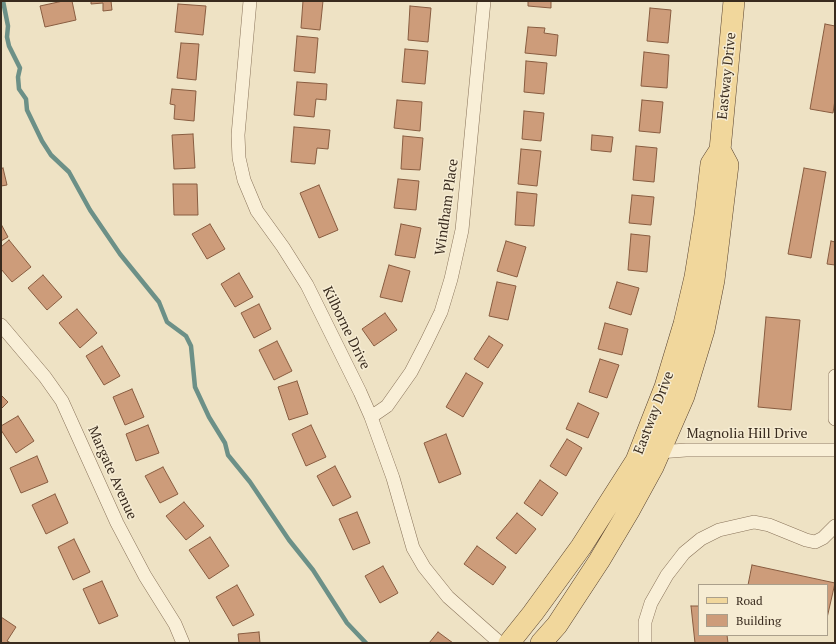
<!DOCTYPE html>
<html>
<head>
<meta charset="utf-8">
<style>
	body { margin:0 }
	#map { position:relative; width:836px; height:644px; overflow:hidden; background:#eee2c4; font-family:"PT Serif",serif }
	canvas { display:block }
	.frame { position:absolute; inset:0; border:2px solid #392b1e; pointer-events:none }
	.legend { position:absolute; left:698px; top:584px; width:130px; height:52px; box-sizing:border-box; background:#f6ecd3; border:1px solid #aa9f8b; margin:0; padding:5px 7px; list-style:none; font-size:12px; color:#392b1e }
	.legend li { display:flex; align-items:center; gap:8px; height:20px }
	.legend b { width:20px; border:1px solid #aa9f8b }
</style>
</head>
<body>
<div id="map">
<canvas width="836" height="644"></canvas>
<div class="frame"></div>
<ul class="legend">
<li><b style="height:5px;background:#f1d79c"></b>Road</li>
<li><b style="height:11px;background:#cd9c7a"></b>Building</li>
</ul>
</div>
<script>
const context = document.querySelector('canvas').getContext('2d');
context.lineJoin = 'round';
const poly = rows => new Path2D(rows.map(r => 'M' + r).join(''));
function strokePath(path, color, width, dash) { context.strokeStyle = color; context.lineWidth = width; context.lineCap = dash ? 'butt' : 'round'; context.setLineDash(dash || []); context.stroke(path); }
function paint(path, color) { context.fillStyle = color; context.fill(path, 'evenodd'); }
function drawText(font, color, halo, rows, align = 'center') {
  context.font = font + ' "PT Serif",serif'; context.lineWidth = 3; context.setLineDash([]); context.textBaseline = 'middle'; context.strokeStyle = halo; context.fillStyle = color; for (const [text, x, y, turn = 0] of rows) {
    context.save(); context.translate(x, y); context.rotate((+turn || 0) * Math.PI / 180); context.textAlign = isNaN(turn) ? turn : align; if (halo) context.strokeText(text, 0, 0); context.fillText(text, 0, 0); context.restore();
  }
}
const stream = poly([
	[3,1,8,26,7,37,9,46,20,68,18,77,19,89,26,99,27,110,42,141,51,155,69,172,90,210,120,254,159,302,167,322,186,336,191,346,195,387,209,417,225,443,228,455,250,482,289,540,313,570,347,623,366,643]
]);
const building = poly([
	[63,1,72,1,76,20,45,27,40,6,63,1],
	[91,1,111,1,112,10,103,11,103,3,91,4,91,1],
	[303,1,323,1,320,30,301,28,303,1],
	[528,1,551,1,551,8,528,6,528,1],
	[178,4,206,6,203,35,175,32,178,4],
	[410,6,431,8,428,42,408,40,410,6],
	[650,8,671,10,668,43,647,41,650,8],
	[825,24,835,26,835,100,833,113,810,109,825,24],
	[528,27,545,28,544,33,558,35,556,56,525,53,528,27],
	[297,36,318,38,315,73,294,71,297,36],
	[181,43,199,44,196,80,177,78,181,43],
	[405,49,428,51,425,84,402,82,405,49],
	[644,52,669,55,667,88,641,86,644,52],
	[526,61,547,63,544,94,524,92,526,61],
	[297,82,327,84,326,100,316,99,314,117,294,115,297,82],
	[172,89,196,91,194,121,174,119,175,105,170,104,172,89],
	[397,100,422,102,420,131,394,128,397,100],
	[642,100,663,102,660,133,639,131,642,100],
	[524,111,544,113,541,141,522,139,524,111],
	[294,127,330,130,328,149,317,148,315,164,291,162,294,127],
	[193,134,195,168,174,169,172,135,193,134],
	[592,135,613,137,611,152,591,150,592,135],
	[403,136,423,138,420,170,401,169,403,136],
	[636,146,657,148,654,182,633,180,636,146],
	[521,149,541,151,537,186,518,184,521,149],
	[3,168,7,185,1,186,1,169,3,168],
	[804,168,826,172,811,258,788,254,804,168],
	[398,179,419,181,416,210,394,208,398,179],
	[173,184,197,184,198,215,174,215,173,184],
	[319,185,338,230,319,238,300,193,319,185],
	[517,192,537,194,534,226,515,225,517,192],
	[632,195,654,197,651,225,629,223,632,195],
	[1,224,8,237,1,241,1,224],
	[210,224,225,249,207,259,192,234,210,224],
	[401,224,421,228,415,258,395,255,401,224],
	[631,234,650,236,647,272,628,270,631,234],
	[9,240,31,267,12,282,1,269,1,247,9,240],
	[506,241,526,247,517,277,497,271,506,241],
	[831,241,835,242,835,265,827,264,831,241],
	[389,265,410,271,402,302,380,297,389,265],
	[239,273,253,297,235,307,221,284,239,273],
	[43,275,62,297,47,310,28,288,43,275],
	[497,282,516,286,508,320,489,316,497,282],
	[617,282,639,288,631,315,609,308,617,282],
	[259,304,271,329,254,338,241,313,259,304],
	[77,309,97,333,80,348,59,323,77,309],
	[385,313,397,330,374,346,362,329,385,313],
	[766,317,800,320,791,410,758,407,766,317],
	[605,323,628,329,622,355,598,349,605,323],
	[489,336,503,345,488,368,474,359,489,336],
	[277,341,292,371,274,380,259,350,277,341],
	[102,346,120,376,104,385,86,356,102,346],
	[600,359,619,365,607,398,589,392,600,359],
	[466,373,483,383,463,417,446,407,466,373],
	[297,381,308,414,289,420,278,387,297,381],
	[132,389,144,417,125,425,113,397,132,389],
	[1,395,8,402,1,409,1,395],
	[578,403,599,413,588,438,566,429,578,403],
	[18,416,34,441,16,453,1,430,1,426,18,416],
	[148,425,159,453,136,461,126,434,148,425],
	[311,425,326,457,306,466,292,434,311,425],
	[446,434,461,474,439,483,424,443,446,434],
	[567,439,582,448,566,476,550,466,567,439],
	[37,456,48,482,21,493,10,468,37,456],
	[335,466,351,497,333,506,317,476,335,466],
	[163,467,178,494,160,503,145,476,163,467],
	[540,480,558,493,542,516,524,503,540,480],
	[55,494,68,523,46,534,32,505,55,494],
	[184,502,204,526,186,540,166,516,184,502],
	[357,512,370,543,353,550,339,519,357,512],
	[517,513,536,529,516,554,496,538,517,513],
	[210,537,229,566,209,579,189,550,210,537],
	[74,539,90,572,73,580,58,547,74,539],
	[477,546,506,567,493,585,464,564,477,546],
	[752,565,835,583,827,618,827,585,748,585,752,565],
	[383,566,398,593,380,603,365,576,383,566],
	[102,581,118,616,99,624,83,589,102,581],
	[237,585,254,615,233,626,216,597,237,585],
	[691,606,699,606,699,635,727,635,728,643,695,643,691,606],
	[1,617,16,627,7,641,11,643,1,643,1,617],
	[259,632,260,643,239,643,238,634,259,632],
	[438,632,453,643,429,643,438,632]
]);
const minor = poly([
	[250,1,238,135,239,158,244,180,257,211,283,247,307,285,360,392,371,417,393,478,413,548,424,567,448,597,500,643],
	[1,325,45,377,62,401,117,523,145,576,175,624,183,643],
	[835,376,835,419],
	[371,417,387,406,411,372,426,343,441,312,451,279,462,230,484,1],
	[659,452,686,450,835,450],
	[645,643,645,622,651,603,667,575,684,553,701,539,719,530,754,522,769,525,806,540,815,542,823,538,835,526]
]);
const primary = poly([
	[509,643,533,613,581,547,636,461,665,387,684,324,695,277,705,215,711,164,720,150,734,1],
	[541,643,557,625,599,561,630,509,653,467,684,396,704,330,714,280,728,165,720,150]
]);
const streetNames = [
	["Eastway Drive",727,76,-84],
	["Windham Place",447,207,-82],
	["Kilborne Drive",346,328,64],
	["Eastway Drive",654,413,-69],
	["Magnolia Hill Drive",747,434],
	["Margate Avenue",112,473,66]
];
strokePath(stream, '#6c9087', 4.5);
paint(building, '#cd9c7a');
strokePath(building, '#885c40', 1);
strokePath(minor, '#89735a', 14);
strokePath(primary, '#57412e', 22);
strokePath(minor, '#f9efd7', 13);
strokePath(primary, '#f1d79c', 21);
drawText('14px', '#392b1e', '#f6ecd3', streetNames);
</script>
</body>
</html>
